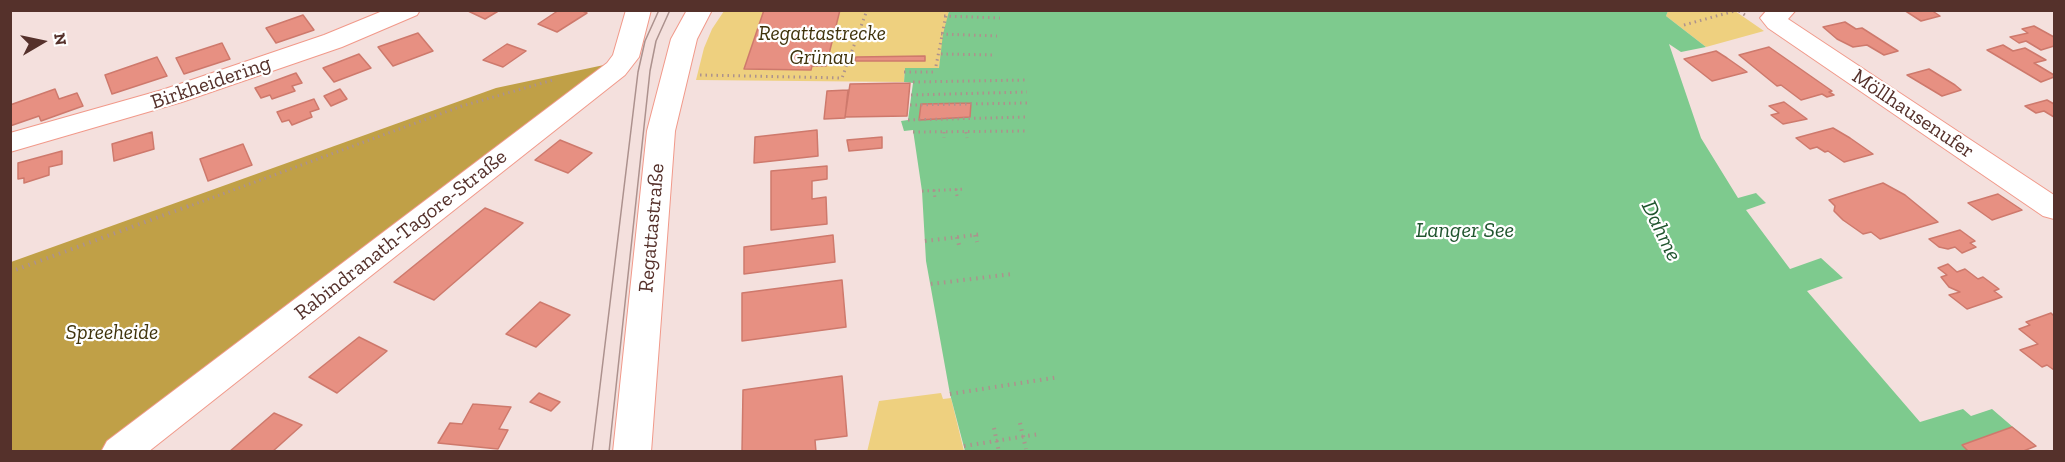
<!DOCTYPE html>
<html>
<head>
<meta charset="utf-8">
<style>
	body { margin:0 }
	#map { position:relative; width:2065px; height:462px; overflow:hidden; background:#f4e0dd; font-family:"Zilla Slab",serif }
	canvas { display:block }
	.frame { position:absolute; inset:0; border:12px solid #55312b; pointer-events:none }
	.north { position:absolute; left:12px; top:12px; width:60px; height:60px; -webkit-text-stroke:4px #fff; paint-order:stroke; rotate:81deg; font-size:16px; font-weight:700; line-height:24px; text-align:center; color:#55312b }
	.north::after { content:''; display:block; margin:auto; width:21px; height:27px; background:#55312b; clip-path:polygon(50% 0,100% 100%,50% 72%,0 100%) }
</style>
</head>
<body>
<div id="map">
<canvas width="2065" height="462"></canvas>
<div class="frame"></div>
<div class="north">N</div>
</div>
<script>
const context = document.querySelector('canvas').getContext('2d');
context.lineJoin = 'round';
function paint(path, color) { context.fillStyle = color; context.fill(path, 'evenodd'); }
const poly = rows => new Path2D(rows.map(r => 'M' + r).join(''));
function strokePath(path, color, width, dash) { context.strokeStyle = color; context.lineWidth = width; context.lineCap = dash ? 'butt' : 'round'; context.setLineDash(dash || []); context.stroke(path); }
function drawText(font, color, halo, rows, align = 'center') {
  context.font = font + ' "Zilla Slab",serif'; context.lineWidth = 4.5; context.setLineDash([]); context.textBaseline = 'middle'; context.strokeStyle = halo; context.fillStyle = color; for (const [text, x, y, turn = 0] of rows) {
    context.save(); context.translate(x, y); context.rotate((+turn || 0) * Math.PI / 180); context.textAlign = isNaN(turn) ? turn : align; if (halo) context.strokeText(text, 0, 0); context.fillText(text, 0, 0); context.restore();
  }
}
const green = poly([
	[724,11,949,11,939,68,905,68,904,82,696,80,704,48,712,29],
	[1668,11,1735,11,1764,31,1706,47,1666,16],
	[941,393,943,399,951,398,964,451,867,452,879,401]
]);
const forest = poly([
	[604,65,126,451,11,452,11,262,496,88]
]);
const water = poly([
	[949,11,1668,11,1666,16,1706,47,1681,52,1669,44,1701,138,1738,198,1756,193,1766,203,1746,210,1790,269,1821,258,1843,278,1807,291,1920,422,1963,409,1971,416,1992,409,2028,440,1996,452,965,451,950,394,926,261,922,191,913,130,904,131,901,121,908,120,913,83,904,82,905,68,939,68,943,34]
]);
const building = poly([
	[466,10,500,10,485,19,466,10],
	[559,10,580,10,587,13,557,32,538,24,559,10],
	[764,10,840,10,826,66,812,66,811,70,744,69,764,10],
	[1904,10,1931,10,1940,16,1921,21,1904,10],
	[303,15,314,30,276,43,266,28,303,15],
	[1845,22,1856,29,1862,28,1898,51,1884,55,1867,45,1853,47,1837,39,1823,27,1845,22],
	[2034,26,2054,37,2054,46,2041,50,2026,41,2019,43,2010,37,2028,33,2022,29,2034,26],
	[418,33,433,51,393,66,378,47,418,33],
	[222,43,230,59,184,74,176,58,222,43],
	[507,44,526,51,503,67,483,60,507,44],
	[2003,45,2013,51,2025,48,2046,60,2034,63,2054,75,2054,77,2041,82,1987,50,2003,45],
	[1769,47,1832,91,1829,92,1834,95,1827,97,1822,94,1801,100,1781,85,1777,86,1739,55,1769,47],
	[1716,51,1727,58,1747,72,1712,81,1684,59,1716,51],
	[359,54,371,68,334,82,323,68,359,54],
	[925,56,925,61,855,61,856,57,925,56],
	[157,57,167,76,112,94,105,75,157,57],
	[1929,69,1955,85,1961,90,1942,96,1907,75,1929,69],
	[296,73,302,83,292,86,295,91,272,99,270,95,261,98,255,88,296,73],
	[910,83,907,116,845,117,850,84,910,83],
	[55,89,59,99,77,93,83,106,41,121,39,116,10,126,10,105,55,89],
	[340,89,347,99,331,106,324,96,340,89],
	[848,90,845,118,824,119,827,91,848,90],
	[314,99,319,109,310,112,312,117,292,125,289,120,282,122,277,112,314,99],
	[2047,100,2054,104,2054,117,2044,111,2036,113,2025,106,2047,100],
	[1784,102,1807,119,1783,124,1771,115,1779,113,1769,106,1784,102],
	[971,103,970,117,919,120,921,104,971,103],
	[1833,128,1850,138,1873,154,1844,162,1828,151,1825,152,1817,147,1810,149,1796,138,1833,128],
	[817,130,818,156,754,163,755,137,817,130],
	[152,132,154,149,114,161,112,144,152,132],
	[882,137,882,148,849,151,847,140,882,137],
	[560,140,592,153,568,173,535,160,560,140],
	[243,144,252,165,208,181,200,159,243,144],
	[62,151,62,164,49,167,49,175,24,183,24,178,18,179,18,163,62,151],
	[827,166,827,179,812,181,812,199,826,197,827,224,771,230,771,171,827,166],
	[1883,183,1905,195,1938,222,1880,239,1871,232,1863,234,1843,220,1834,211,1835,206,1829,200,1883,183],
	[1998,194,2022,210,1992,220,1968,203,1998,194],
	[485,208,523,223,434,300,394,282,485,208],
	[1960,230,1975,241,1970,243,1976,247,1962,253,1955,247,1948,249,1939,247,1929,239,1960,230],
	[833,235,835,262,744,274,744,247,833,235],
	[1948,264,1957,272,1965,269,1978,279,1983,277,1999,289,1994,291,2002,297,1967,309,1949,295,1960,292,1949,287,1941,277,1947,275,1938,268,1948,264],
	[842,280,846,327,742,341,742,293,842,280],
	[540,302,570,315,536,347,506,334,540,302],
	[2051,313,2054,316,2054,370,2047,365,2042,367,2020,350,2038,344,2019,329,2030,325,2026,322,2051,313],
	[359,337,387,351,337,393,309,377,359,337],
	[842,376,847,436,815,440,816,452,742,452,743,390,842,376],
	[539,393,560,402,551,411,530,402,539,393],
	[473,404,511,407,499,429,508,430,498,449,438,443,450,423,462,424,473,404],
	[274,413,302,425,272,452,229,452,274,413],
	[2012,427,2036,446,2021,452,1969,452,1962,445,2012,427]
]);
const pathFar1 = poly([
	[1739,11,1748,17],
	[944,16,1000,18],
	[1684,25,1738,10],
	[941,34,997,36],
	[941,54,995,55],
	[936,66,947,10],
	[904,72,936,72],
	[700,75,842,78,867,10],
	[913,82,1027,80],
	[911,95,1027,92],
	[910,105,1027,103],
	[908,120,1027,117],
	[913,132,1028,131],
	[944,132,944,138],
	[966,132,967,138],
	[956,189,957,196],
	[934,190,935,199],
	[922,191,965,189],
	[187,207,462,106,553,80]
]);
const path = poly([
	[975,235,977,242],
	[957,237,959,245],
	[925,241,983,234],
	[10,272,191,205],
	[931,284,1012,274],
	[950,394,1059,377],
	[1020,423,1026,449],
	[994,428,999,452],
	[964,446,1039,434]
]);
const street = poly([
	[385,10,420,10,417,15,342,47,182,102,10,152,10,133,162,90,324,35,385,10],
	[626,10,651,10,639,57,625,75,148,452,101,452,107,441,607,63,613,55,626,10],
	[687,10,712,10,697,39,675,131,651,452,613,452,647,131,671,39,687,10],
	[1767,10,1796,10,1788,19,2054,195,2054,219,2043,216,1768,28,1760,18,1767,10]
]);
const tram = poly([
	[592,452,638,72,645,41,659,10],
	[609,452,650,71,656,41,670,10]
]);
const parkNames = [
	["Regattastrecke",822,34],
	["Grünau",822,58],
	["Spreeheide",112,333]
];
const streetNames = [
	["Birkheidering",211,83,-19],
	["Möllhausenufer",1913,114,34],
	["Regattastraße",652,228,-85],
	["Rabindranath-Tagore-Straße",401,235,-38]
];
const waterNames = [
	["Langer See",1465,231],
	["Dahme",1661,231,64]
];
paint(green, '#eed07f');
paint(forest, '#c0a047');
paint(water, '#7eca8e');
paint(building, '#e79082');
strokePath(building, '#ce796c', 1.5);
strokePath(street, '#f1998a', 2);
strokePath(pathFar1, '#ad928d', 3, [1.5, 4]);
strokePath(path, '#ad928d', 4, [1.5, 5]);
paint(street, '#fff');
strokePath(tram, '#ac918d', 1.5);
drawText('italic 21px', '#40330c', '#fff', parkNames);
drawText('21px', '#55312b', '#fff', streetNames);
drawText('italic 22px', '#20552e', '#fff', waterNames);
</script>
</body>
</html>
